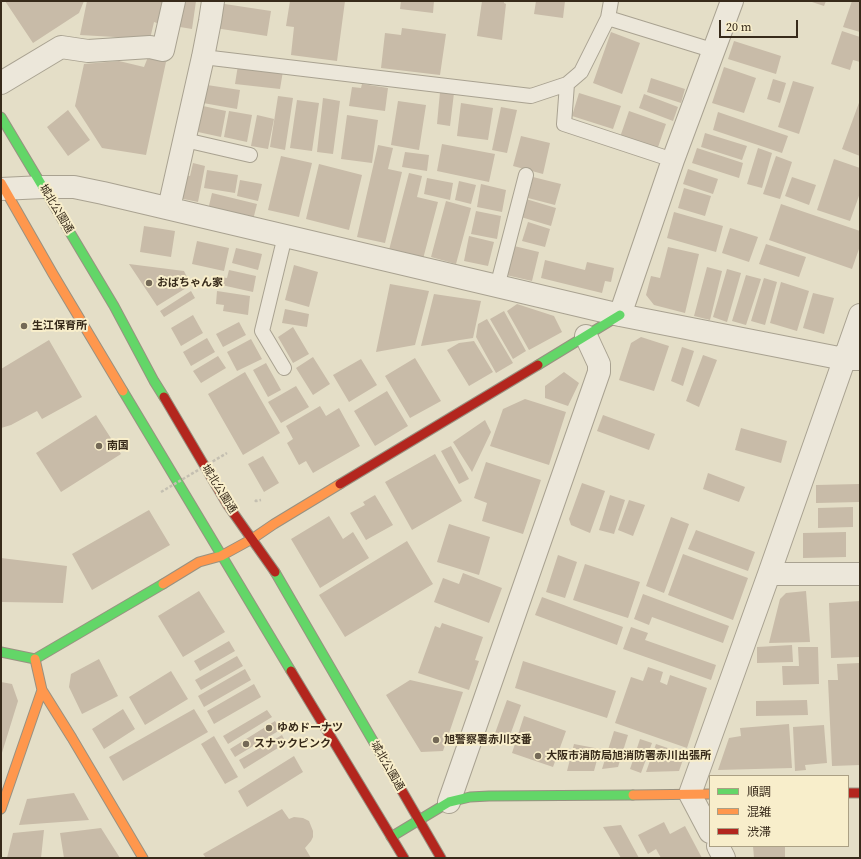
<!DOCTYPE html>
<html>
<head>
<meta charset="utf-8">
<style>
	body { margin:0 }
	#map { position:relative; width:861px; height:859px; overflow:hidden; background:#e4dec7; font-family:"Source Serif 4","Noto Sans JP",serif }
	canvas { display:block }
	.frame { position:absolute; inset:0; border:2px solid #372a1a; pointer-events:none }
	.legend { position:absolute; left:709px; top:775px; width:140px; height:72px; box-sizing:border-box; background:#f8eecb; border:1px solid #aba084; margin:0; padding:5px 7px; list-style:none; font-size:12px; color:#372a1a }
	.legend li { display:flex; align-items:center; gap:8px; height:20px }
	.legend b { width:20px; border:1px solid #aba084 }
	.scale { position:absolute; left:719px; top:20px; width:79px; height:18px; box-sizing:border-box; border:2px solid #372a1a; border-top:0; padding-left:5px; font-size:12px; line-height:14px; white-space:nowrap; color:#372a1a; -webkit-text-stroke:3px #f8eecb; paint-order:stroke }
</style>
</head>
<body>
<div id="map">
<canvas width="861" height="859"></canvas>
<div class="frame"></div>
<ul class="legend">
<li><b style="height:5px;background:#63d668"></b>順調</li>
<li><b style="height:5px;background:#ff974d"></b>混雑</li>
<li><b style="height:5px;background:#b3261e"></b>渋滞</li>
</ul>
<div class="scale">20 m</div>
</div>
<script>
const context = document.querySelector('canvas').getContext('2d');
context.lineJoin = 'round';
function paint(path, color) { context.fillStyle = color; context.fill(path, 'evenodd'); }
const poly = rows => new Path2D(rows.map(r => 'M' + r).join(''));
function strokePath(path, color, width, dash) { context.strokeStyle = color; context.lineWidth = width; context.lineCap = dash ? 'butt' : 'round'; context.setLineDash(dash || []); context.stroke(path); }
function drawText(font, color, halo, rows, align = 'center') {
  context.font = font + ' "Source Serif 4","Noto Sans JP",serif'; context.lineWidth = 4; context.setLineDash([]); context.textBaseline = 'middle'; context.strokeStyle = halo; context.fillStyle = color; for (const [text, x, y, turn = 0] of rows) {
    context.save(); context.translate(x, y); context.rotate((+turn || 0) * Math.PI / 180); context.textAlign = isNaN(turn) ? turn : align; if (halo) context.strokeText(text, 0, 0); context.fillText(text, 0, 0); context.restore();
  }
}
const building = poly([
	[5,1,84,1,79,13,33,43],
	[87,1,166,1,163,25,154,22,150,39,80,35],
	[178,1,196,1,192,29,174,26],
	[290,1,345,1,337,61,291,55,294,27,286,26],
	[401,1,434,1,433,13,400,9],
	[482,1,504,1,504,3,506,4,502,40,477,36],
	[536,1,565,1,563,18,534,14],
	[809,1,826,1,824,6],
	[852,1,860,1,860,32,843,27],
	[218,3,271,11,267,36,215,28],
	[402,28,446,34,440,75,381,68,385,33,401,35],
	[842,31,860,37,860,62,853,60,850,70,831,64],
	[611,32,640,43,622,94,593,83],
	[734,41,781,56,776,74,728,59],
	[148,57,166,62,146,155,102,148,75,106,84,64,119,61,144,67],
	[238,65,283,71,280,89,235,84],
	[724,67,756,78,744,113,712,103],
	[651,78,685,89,681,103,647,92],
	[773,79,786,83,780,103,767,99],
	[793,81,814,87,799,134,778,127],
	[362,84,388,88,385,111,349,106,352,87,361,88],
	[207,85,240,90,237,109,203,103],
	[440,92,454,93,450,126,437,124],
	[579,93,621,106,613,129,572,116],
	[644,94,678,107,673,121,639,108],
	[278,96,293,98,285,150,270,147],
	[323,98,340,101,333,154,317,152],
	[297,100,319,103,312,151,290,148],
	[860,100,860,156,842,149],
	[398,101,426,105,419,150,391,145],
	[461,103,493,108,488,140,457,136],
	[203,106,226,111,221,137,198,132],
	[501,107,517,110,507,153,492,150],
	[68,110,90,140,68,156,47,127],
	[229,111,252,115,247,142,224,137],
	[629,111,666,124,656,153,619,140],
	[718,112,788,136,782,153,713,130],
	[257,115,274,119,268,149,251,146],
	[347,115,378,120,372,163,341,159],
	[705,133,747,146,742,160,701,147],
	[521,136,550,143,543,174,513,166],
	[442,144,495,154,489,182,437,171],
	[378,145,393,148,388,169,402,172,385,243,357,237],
	[697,148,743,163,739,178,692,163],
	[758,148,772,153,762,188,747,184],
	[405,152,429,155,427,171,402,167],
	[281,156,312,163,299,217,268,210],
	[776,156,792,162,780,199,763,194],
	[834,159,860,168,860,193,850,221,817,210],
	[193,163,205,166,198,202,179,198,184,175,190,176],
	[319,164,362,175,349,230,306,219],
	[688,169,718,179,713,194,683,184],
	[207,170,238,175,235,193,204,188],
	[409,173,422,176,417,197,438,202,423,259,389,250],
	[533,177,561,184,555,205,528,198],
	[792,177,816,185,809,205,785,196],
	[427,178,453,183,450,200,424,194],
	[240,180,262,184,258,201,237,196],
	[459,181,476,185,471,204,455,200],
	[481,184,506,190,502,212,477,207],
	[684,188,711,196,705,216,678,208],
	[212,193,257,204,253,220,208,210],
	[526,199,556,208,551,226,521,217],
	[446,201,471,208,456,264,431,257],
	[781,204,860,231,860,246,852,269,769,240],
	[476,211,501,216,497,239,471,234],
	[674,212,723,226,716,252,667,238],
	[528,222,550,229,545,247,522,241],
	[144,226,175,231,171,257,140,252],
	[730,228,758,237,749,262,722,253],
	[469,236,494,242,488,266,464,261],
	[197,241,229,248,224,271,192,264],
	[766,244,806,257,799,277,759,264],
	[514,246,539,252,532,281,506,275],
	[668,247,699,254,685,313,654,305,646,295,651,276,660,278],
	[236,248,262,254,258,270,232,263],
	[545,260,585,270,587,262,614,268,611,282,605,281,602,293,541,278],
	[129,264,184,271,191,285,157,306],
	[294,265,318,272,309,307,285,300],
	[707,267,722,271,710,320,694,316],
	[727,269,741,273,727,322,713,317],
	[229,270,256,276,253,292,217,284,219,277,227,278],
	[746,275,761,279,746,325,732,321],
	[764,278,777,282,765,325,751,321],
	[781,282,809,291,797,331,770,323],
	[390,284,429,291,415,345,376,352],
	[191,291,195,298,164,317,160,311],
	[217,291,250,296,248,315,223,311,224,305,216,304],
	[813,293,834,298,824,334,803,328],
	[434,294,481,301,473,338,421,346],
	[517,304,554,316,562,332,529,350,507,311],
	[285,309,309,314,307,327,282,323],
	[504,311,526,351,513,359,490,319],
	[193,315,203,333,181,346,171,328],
	[487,319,513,363,496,373,476,337,478,324],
	[239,322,246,335,223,347,216,334],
	[293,327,309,354,293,363,278,337],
	[641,337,669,346,654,391,619,380,631,343],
	[207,338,215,352,191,366,183,352],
	[251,339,262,359,237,371,227,352],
	[49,340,82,397,42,419,37,411,11,425,1,428,1,369],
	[474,341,493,372,469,386,447,350,459,343],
	[682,347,694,351,683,386,671,381],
	[703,355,717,360,699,407,686,401],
	[218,356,226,368,201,383,193,371],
	[313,357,330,384,313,395,296,368],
	[415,358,441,401,410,418,385,376],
	[361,359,377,385,349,402,333,375],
	[266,363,281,390,268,397,253,370],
	[245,372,280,433,243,455,208,394],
	[564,372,579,383,568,406,545,398,545,386],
	[296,386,309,407,281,423,268,402],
	[387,391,408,426,375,446,354,411],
	[525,399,566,412,549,465,490,446,503,409],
	[320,406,326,416,339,408,360,446,313,473,306,461,299,465,287,443,293,439,286,426],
	[96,415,121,454,61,492,36,453],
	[603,415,655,434,649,450,597,431],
	[485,420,491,432,472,472,453,442],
	[741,428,787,441,781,463,735,450],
	[451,446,469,479,459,484,441,451],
	[435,454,462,501,412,530,385,482],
	[263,456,279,483,264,492,248,464],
	[486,462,541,480,523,534,482,521,487,503,474,498],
	[708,473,745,487,739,502,703,489],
	[582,483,605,491,590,533,571,525,569,519],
	[859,484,859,502,816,503,816,485],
	[375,495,393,525,366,540,350,513,365,505,363,502],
	[610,495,625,500,614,534,599,530],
	[629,500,645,505,633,536,618,530],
	[853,507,853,527,818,528,818,508],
	[149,510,170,545,92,590,72,554],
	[329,516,343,539,353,532,369,558,320,588,291,539],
	[671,517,689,524,664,593,646,586],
	[449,524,490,537,479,575,437,562],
	[696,530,755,552,748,571,688,549],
	[846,532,846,557,803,558,803,533],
	[407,541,433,584,345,637,319,595],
	[683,554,748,578,733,620,668,595],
	[558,555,577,562,565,598,546,592],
	[1,558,67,566,63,603,1,602],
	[585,564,640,582,628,618,573,600],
	[463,573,502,588,489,623,434,602,443,578,459,584],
	[199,591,225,632,183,657,158,616],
	[806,591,810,642,769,643,780,599,786,593],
	[643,594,729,626,723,643,652,617,649,625,634,619],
	[542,597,623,627,617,645,535,615],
	[860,601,860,657,831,658,829,603],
	[442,623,483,637,475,660,479,661,469,690,418,673,435,626,440,628],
	[631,627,648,633,645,640,716,665,711,680,623,649],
	[229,641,235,651,200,671,194,661],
	[792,645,793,662,757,663,757,647],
	[798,647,818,647,819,684,783,685,782,666,799,666],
	[237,656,243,666,201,690,195,680],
	[99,659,118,696,82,714,69,687,71,674],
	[523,661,616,691,607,718,515,688],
	[860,663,860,765,832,766,828,680,838,680,837,664],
	[648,667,663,672,660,682,667,685,670,675,707,688,687,748,615,723,631,677,643,681],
	[245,669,251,680,204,707,198,696],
	[171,671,188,699,145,725,129,697],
	[410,680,463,692,443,751,421,752,386,695],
	[1,682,12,684,18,701,1,756],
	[254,684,261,697,214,724,207,711],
	[507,700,521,705,508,741,494,736],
	[807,700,808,715,756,716,756,701],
	[123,709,135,729,104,749,92,729],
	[194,709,208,732,123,781,109,757],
	[267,710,272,717,228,744,223,736],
	[524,716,566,731,553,767,512,753],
	[275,721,280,730,235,757,230,749],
	[789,724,792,768,718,770,729,738,741,736,740,728],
	[824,725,827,763,805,765,806,770,795,771,793,727],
	[614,731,628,735,618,767,602,769],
	[282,735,286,743,244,769,239,760],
	[214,736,238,777,225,784,201,744],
	[640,739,652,743,641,773,630,769],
	[574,744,600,749,594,771,567,771],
	[656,744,685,754,679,771,646,772],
	[294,756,303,772,247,807,238,791],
	[74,793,89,820,19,825,27,799],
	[282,809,289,819,294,817,303,818,309,821,313,831,313,837,311,841,305,848,311,858,206,858,203,854],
	[664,822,670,834,685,826,702,858,661,858,656,849,648,854,638,835],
	[621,825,639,858,621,858,603,827],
	[101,828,120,858,64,858,60,833],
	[44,830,41,858,7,858,13,833],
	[753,846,785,846,785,858,754,858]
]);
const path = poly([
	[255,500,256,501,261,500]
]);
const lane = poly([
	[608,18,715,51],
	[203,57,531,96,567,84,581,72,608,18,611,1],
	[567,84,564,124,673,160],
	[185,140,250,155],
	[497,287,526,175],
	[284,368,262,331,285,236]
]);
const street = poly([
	[1,83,61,47,88,51,150,47,163,50,174,1],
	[1,189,43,187,74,187,103,193,620,315,844,359,860,359],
	[169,208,203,57,210,21,213,1],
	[620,315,673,160,732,1],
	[769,574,860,574],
	[449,802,599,372,599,364,586,336],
	[710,832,690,794,769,574,860,315],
	[718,846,724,858]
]);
const fast = poly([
	[1,117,114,306,154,381,164,397],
	[538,365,620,315],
	[123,391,291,671],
	[275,572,387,765],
	[1,652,35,659,163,584],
	[391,837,449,802,470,797,489,796,633,795]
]);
const slow = poly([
	[1,183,53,274,123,391],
	[163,584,199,562,221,556,252,539,274,524,340,484],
	[35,659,42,690,72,738,143,858],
	[633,795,710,794],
	[1,809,42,690]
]);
const jam = poly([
	[164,397,227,504,275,572],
	[340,484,538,365],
	[291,671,404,858],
	[387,765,441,858],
	[848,793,860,793]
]);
const pathBridge = poly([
	[161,492,227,453]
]);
const markers = [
	[149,283,4,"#746957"],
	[24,326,4,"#746957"],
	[99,446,4,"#746957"],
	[269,728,4,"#746957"],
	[436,740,4,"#746957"],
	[246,744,4,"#746957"],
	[538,756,4,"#746957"]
];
const streetNames = [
	["城北公園通",56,209,59],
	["城北公園通",219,489,58],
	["城北公園通",387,766,60]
];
const poiNames = [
	["おばちゃん家",157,283],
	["生江保育所",32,326],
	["南国",107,446],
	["ゆめドーナツ",277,728],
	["旭警察署赤川交番",444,740],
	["スナックピンク",254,744],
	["大阪市消防局旭消防署赤川出張所",546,756]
];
paint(building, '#c8bba8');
strokePath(lane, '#a9a291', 16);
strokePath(street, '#a9a291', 24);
strokePath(fast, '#989181', 11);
strokePath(slow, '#989181', 11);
strokePath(jam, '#989181', 11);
strokePath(path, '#c4bfb1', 2.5, [3, 2]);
strokePath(lane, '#ece7da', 14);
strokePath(street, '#ece7da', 22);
strokePath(fast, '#63d668', 9);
strokePath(slow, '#ff974d', 9);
strokePath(jam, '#b3261e', 9);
strokePath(pathBridge, '#c4bfb1', 2.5, [3, 2]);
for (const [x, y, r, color] of markers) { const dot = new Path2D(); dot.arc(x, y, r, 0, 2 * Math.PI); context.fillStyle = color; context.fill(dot); strokePath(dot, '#f8eecb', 1.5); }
drawText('11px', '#372a1a', '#f8eecb', streetNames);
drawText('bold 11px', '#372a1a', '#f8eecb', poiNames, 'left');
</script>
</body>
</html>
